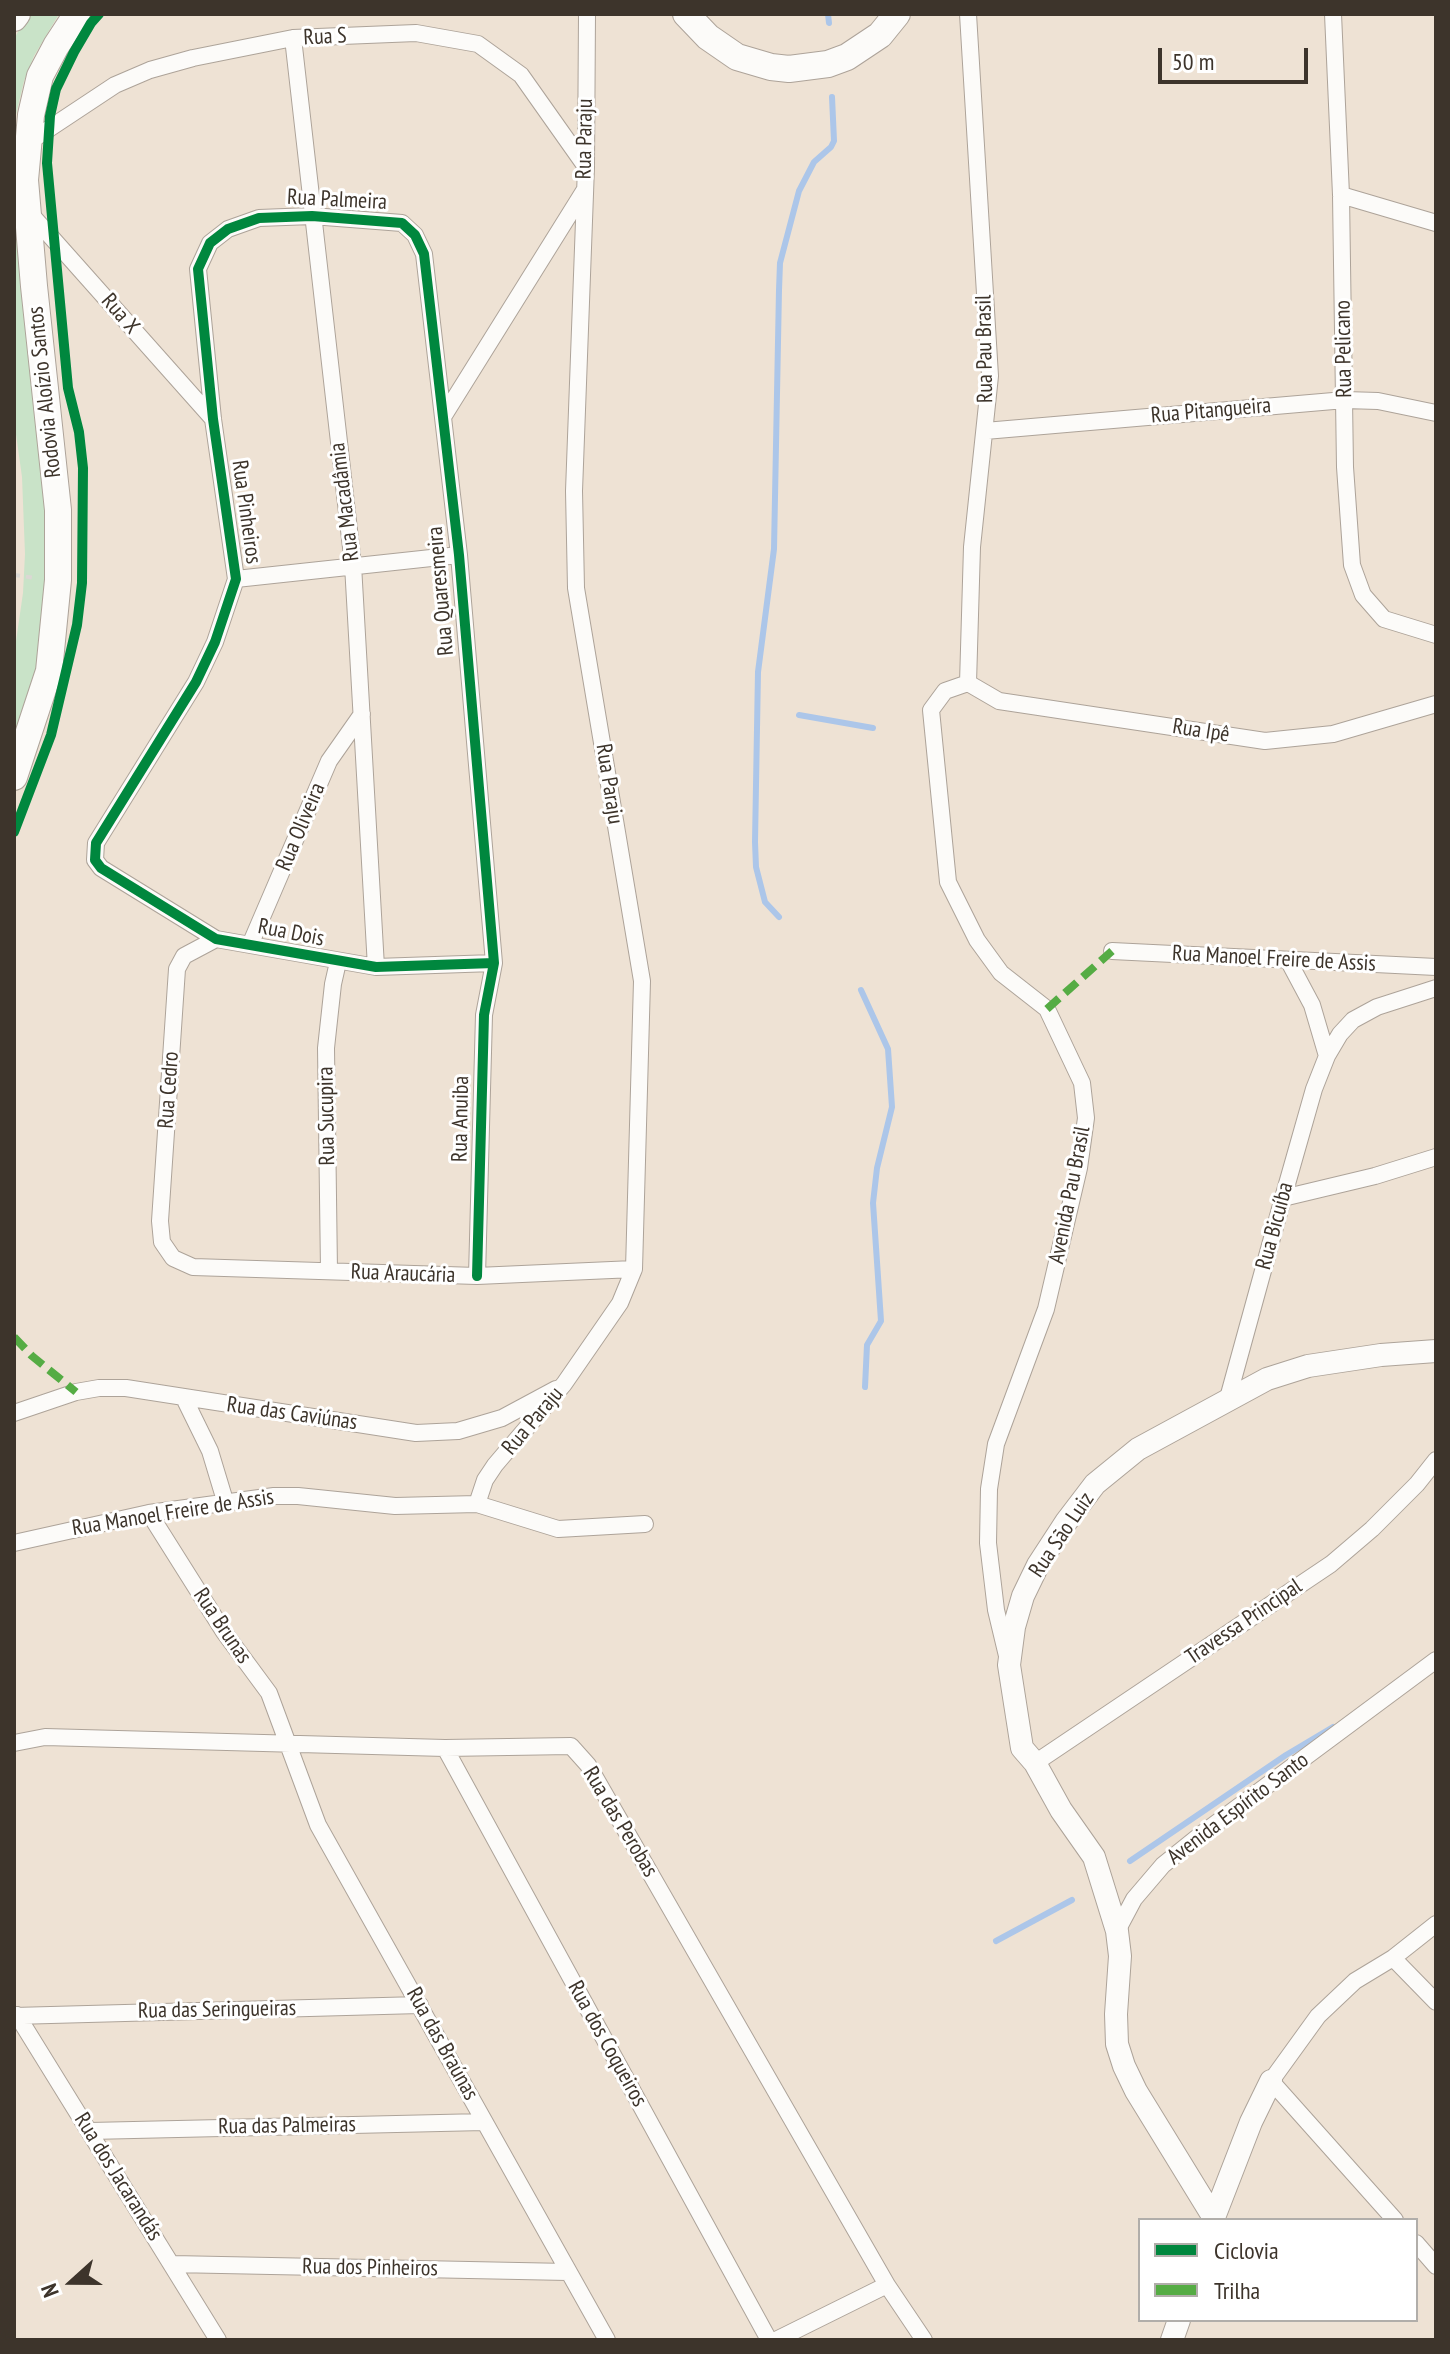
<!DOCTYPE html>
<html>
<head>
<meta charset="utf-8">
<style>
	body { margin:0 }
	#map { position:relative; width:1450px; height:2354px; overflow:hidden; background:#eee2d4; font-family:"PT Sans Narrow",sans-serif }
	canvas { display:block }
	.frame { position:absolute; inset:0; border:16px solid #3d342b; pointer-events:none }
	.legend { position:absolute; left:1138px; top:2218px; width:280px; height:104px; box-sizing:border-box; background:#fff; border:2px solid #b1aeaa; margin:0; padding:10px 14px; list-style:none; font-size:24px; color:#3d342b }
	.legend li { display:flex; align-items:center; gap:16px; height:40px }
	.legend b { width:40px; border:2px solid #b1aeaa }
	.north { position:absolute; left:32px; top:2242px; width:80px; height:80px; -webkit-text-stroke:6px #fff; paint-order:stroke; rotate:249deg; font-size:22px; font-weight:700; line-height:32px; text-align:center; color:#3d342b }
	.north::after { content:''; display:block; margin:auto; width:28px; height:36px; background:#3d342b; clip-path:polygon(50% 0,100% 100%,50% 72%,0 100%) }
	.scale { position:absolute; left:1158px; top:48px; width:150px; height:36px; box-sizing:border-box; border:4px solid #3d342b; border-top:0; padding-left:10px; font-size:24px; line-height:28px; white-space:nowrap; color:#3d342b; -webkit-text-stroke:6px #fff; paint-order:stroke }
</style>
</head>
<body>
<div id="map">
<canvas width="1450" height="2354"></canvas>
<div class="frame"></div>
<ul class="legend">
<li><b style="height:10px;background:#00873e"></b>Ciclovia</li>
<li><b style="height:10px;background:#55ac44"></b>Trilha</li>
</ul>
<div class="north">N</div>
<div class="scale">50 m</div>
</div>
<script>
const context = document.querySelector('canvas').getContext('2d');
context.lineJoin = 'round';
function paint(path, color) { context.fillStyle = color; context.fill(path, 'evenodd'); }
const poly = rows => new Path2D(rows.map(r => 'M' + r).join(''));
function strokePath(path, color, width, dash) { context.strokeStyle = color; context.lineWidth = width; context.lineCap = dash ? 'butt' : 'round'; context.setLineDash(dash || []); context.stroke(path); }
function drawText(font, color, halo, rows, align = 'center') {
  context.font = font + ' "PT Sans Narrow",sans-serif'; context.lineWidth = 6; context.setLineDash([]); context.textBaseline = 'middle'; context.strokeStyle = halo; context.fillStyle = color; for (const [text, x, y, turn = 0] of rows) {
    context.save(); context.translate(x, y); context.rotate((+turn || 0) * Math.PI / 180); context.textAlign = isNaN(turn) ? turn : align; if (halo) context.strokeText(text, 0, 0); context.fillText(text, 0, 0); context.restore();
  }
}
const green = poly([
	[28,14,59,14,34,56,24,81,14,123,14,39],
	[14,208,41,434,51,555,35,678,14,749,14,655,23,593,25,554,22,477,14,420]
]);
const stream = poly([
	[828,14,829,23],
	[799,715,873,728],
	[779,917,765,902,756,867,755,842,758,672,774,549,779,290,780,263,799,191,814,162,831,147,834,141,832,97],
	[861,990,888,1049,892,1107,877,1168,873,1203,881,1321,867,1345,865,1387],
	[1130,1861,1286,1755,1333,1727],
	[996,1941,1072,1900]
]);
const path = poly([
	[14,575,36,578]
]);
const street = poly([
	[968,14,990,376,972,547,968,683],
	[1333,14,1341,195,1345,467,1352,565,1363,595,1384,619,1436,635],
	[293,38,353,565,376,967],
	[29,142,115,85,150,70,193,58,293,38,416,33,478,44,521,75,586,167],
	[1341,195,1436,223],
	[28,211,213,419],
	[443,417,584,191],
	[985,431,1345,400,1378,401,1436,413],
	[236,579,459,555],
	[968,683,945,691,931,710,948,882,977,940,1001,973,1047,1009,1082,1083,1086,1118,1079,1168,1046,1309,996,1444,989,1489,988,1543,996,1610,1007,1656],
	[968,683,999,701,1265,741,1333,734,1436,704],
	[216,939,184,956,177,969,160,1221,162,1242,173,1258,193,1267,477,1276,634,1269],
	[250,945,329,761,362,714],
	[1112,951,1436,967],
	[1288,960,1312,1005,1327,1056],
	[1283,1198,1375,1176,1436,1157],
	[329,1271,326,1048,333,984,338,962],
	[477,1276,484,1015,494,963,459,555,424,254,415,235,402,223,312,216,259,218,228,229,210,243,198,269,213,419,236,579,215,642,196,682,96,843,95,860,101,868,216,939,376,967,494,963],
	[184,1398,210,1451,226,1504],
	[1228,1398,1283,1198,1314,1089,1327,1056,1340,1034,1353,1020,1377,1007,1436,988],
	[14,1413,76,1392,99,1388,126,1388,416,1433,458,1431,502,1418,556,1389],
	[477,1504,485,1480,495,1465,564,1384,620,1303,634,1269,642,981,576,588,574,491,586,167,587,14],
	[149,1513,224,1632,269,1693,318,1825,607,2340],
	[14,1543,149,1513,274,1496,298,1496,395,1506,477,1504,558,1529,645,1524],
	[14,1743,45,1737,445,1748,571,1746,588,1765,887,2285,924,2340],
	[445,1748,769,2340],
	[1035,1763,1331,1564,1372,1529,1417,1484,1436,1460],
	[1117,1931,1134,1899,1163,1865,1199,1836,1436,1660],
	[1393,1958,1436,2002],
	[17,2015,218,2340],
	[14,2016,420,2005],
	[90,2131,484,2122],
	[1395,2220,1271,2081,1318,2016,1355,1981,1393,1958,1436,1924],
	[1416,2243,1436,2266],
	[172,2264,568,2272],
	[776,2340,887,2285]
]);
const secondary = poly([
	[1214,2218,1136,2091,1124,2066,1117,2044,1116,2014,1120,1956,1117,1931,1094,1857,1061,1810,1035,1763,1022,1748,1009,1665,1014,1627,1023,1596,1038,1565,1066,1522,1095,1484,1138,1449,1267,1379,1308,1366,1381,1355,1436,1351],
	[1213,2220,1251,2122,1271,2081],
	[1172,2340,1179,2320]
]);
const primary = poly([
	[686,14,708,37,737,57,771,67,789,69,828,64,847,57,880,35,897,14],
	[14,18,17,14],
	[14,777,49,671,58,580,58,510,34,286,25,180,31,115,40,76,56,46,77,14]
]);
const quiet = poly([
	[1047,1009,1112,951],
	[14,1337,32,1356,76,1392]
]);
const cycleway = poly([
	[14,832,51,735,77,625,82,583,83,468,79,432,68,388,47,163,50,116,56,89,74,52,91,23,99,14],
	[477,1276,484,1015,494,963,459,555,424,254,415,235,402,223,312,216,259,218,228,229,210,243,198,269,213,419,236,579,215,642,196,682,96,843,95,860,101,868,216,939,376,967,494,963]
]);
const streetNames = [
	["Rua S",325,37,-3],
	["Rua Paraju",585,139,-89],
	["Rua Palmeira",337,200,3],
	["Rua X",120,314,49],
	["Rua Pau Brasil",985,349,-91],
	["Rua Pelicano",1344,349,-91],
	["Rodovia Aloízio Santos",45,392,-96],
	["Rua Pitangueira",1211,411,-5],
	["Rua Macadâmia",345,502,-97],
	["Rua Pinheiros",246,512,82],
	["Rua Quaresmeira",441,591,-95],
	["Rua Ipê",1201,731,9],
	["Rua Paraju",609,784,81],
	["Rua Oliveira",301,827,-67],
	["Rua Dois",291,933,11],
	["Rua Manoel Freire de Assis",1274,959,3],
	["Rua Cedro",169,1090,-86],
	["Rua Sucupira",327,1116,-91],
	["Rua Anuiba",461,1119,-89],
	["Avenida Pau Brasil",1070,1195,-79],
	["Rua Bicuíba",1275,1226,-75],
	["Rua Araucária",403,1274,2],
	["Rua das Caviúnas",292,1414,8],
	["Rua Paraju",533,1421,-50],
	["Rua Manoel Freire de Assis",173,1513,-9],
	["Rua São Luiz",1062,1535,-56],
	["Travessa Principal",1244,1622,-34],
	["Rua Brunas",222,1626,56],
	["Avenida Espírito Santo",1238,1809,-37],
	["Rua das Perobas",620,1822,59],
	["Rua das Seringueiras",217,2010,-1],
	["Rua das Braúnas",442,2044,61],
	["Rua dos Coqueiros",607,2044,61],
	["Rua das Palmeiras",287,2126,-1],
	["Rua dos Jacarandás",118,2177,58],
	["Rua dos Pinheiros",370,2268,1]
];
paint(green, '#c9e3c8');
strokePath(stream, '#acc6e9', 6);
strokePath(street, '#ada399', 18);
strokePath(secondary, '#ada399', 24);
strokePath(primary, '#ada399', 28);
strokePath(path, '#dbd8d4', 4, [6, 6]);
strokePath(street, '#fcfbf9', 16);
strokePath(secondary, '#fcfbf9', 22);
strokePath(primary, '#fcfbf9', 26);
strokePath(quiet, '#55ac44', 8, [16, 8]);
strokePath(cycleway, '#00873e', 10);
drawText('22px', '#3d342b', '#fff', streetNames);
</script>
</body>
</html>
